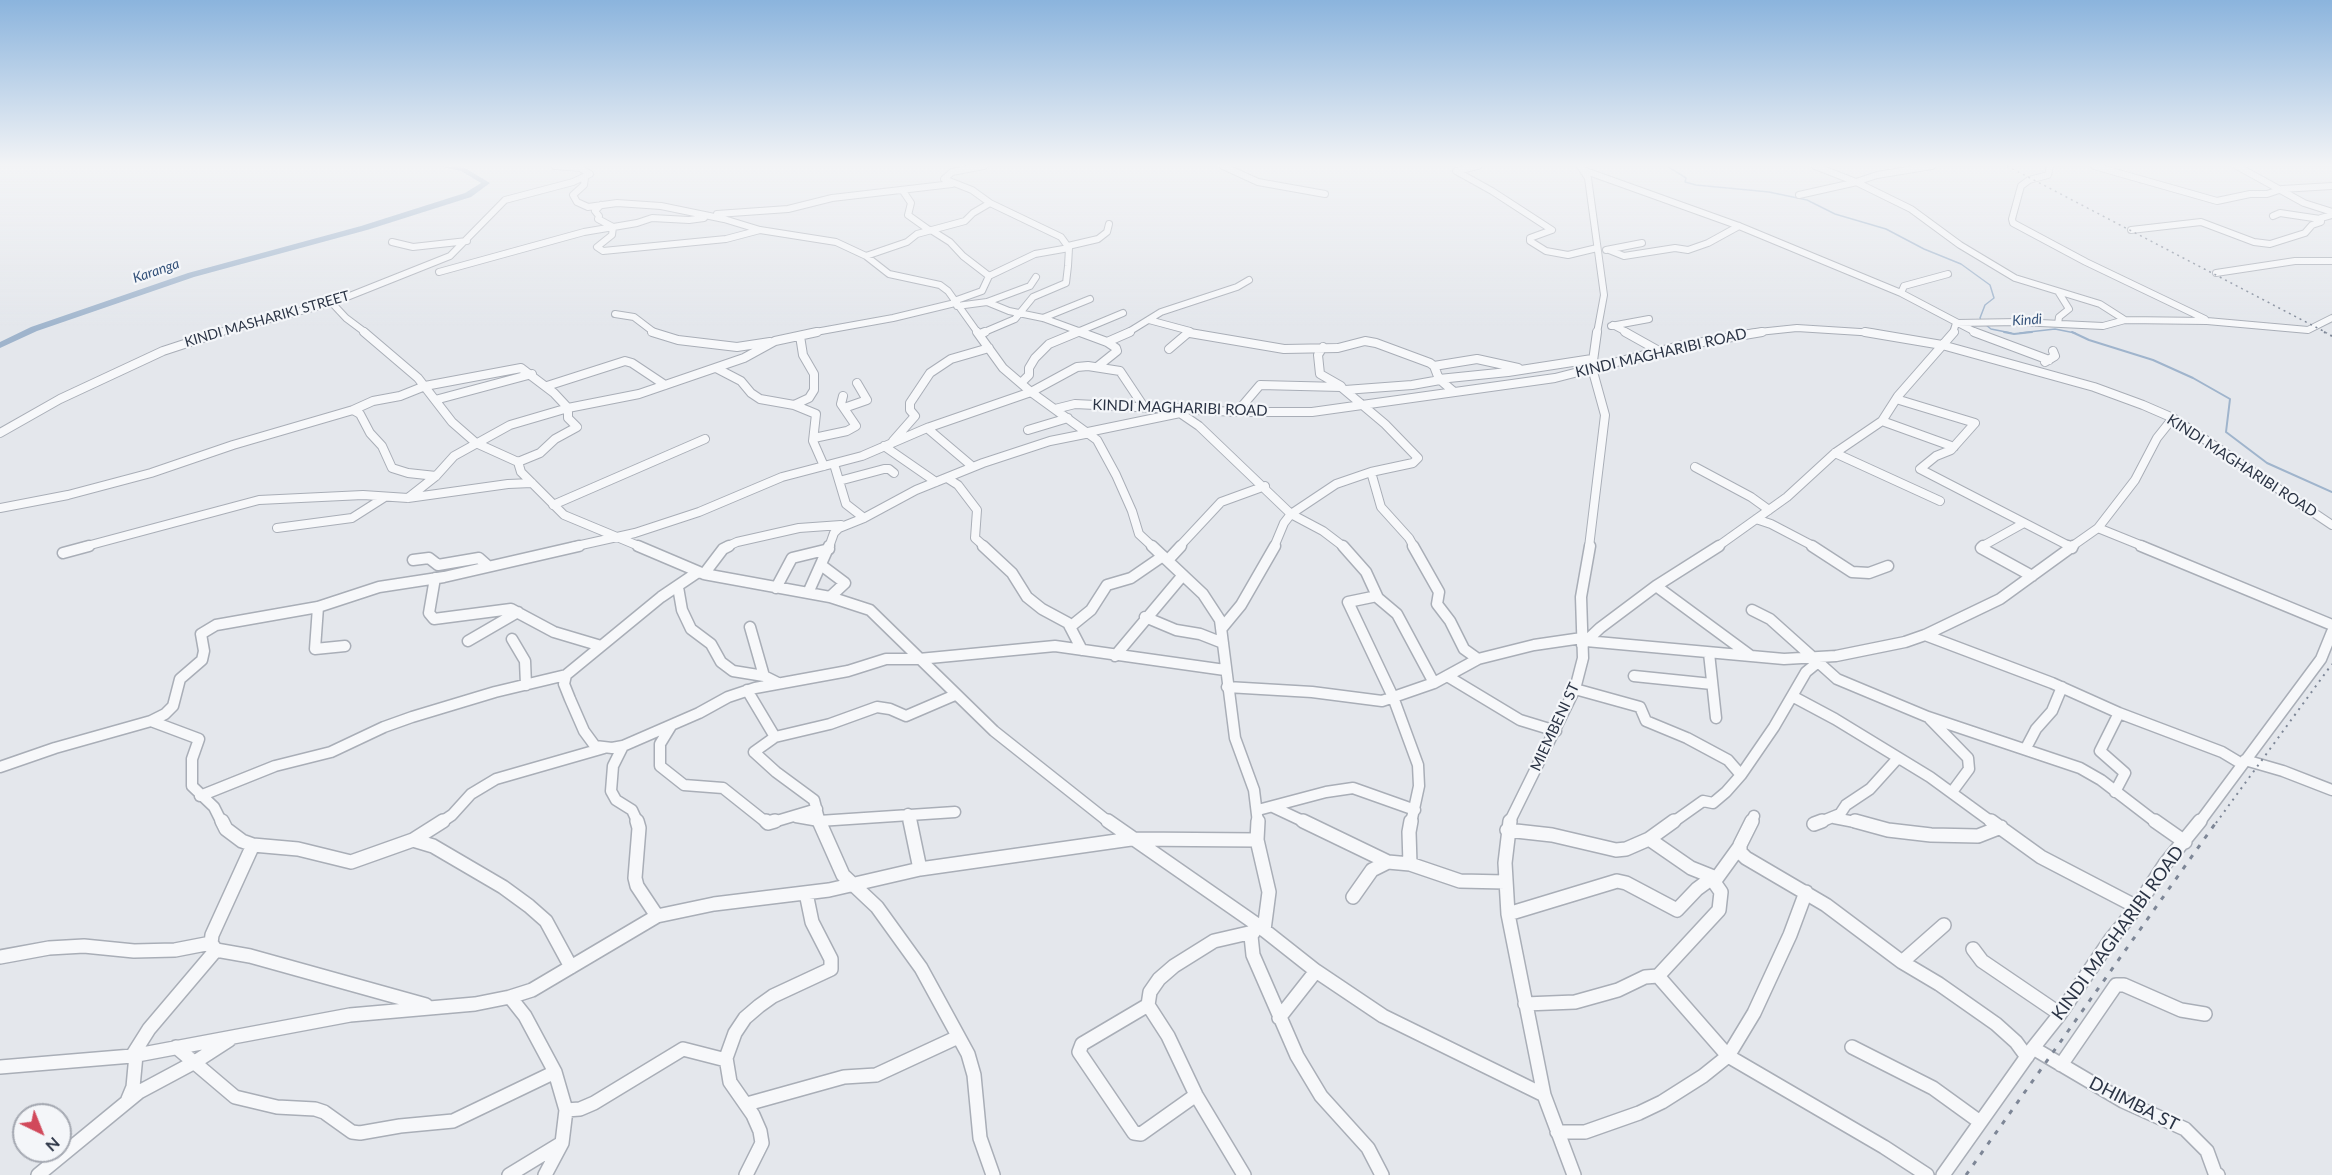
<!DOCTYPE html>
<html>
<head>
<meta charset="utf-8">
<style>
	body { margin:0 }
	#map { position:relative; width:2332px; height:1175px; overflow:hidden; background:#e4e7ec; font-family:Lato,sans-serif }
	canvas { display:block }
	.north { position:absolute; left:12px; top:1103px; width:60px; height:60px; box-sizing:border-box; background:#f4f6f9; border:2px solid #a4a8b1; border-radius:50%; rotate:137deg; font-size:16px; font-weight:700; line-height:24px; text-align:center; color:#2b3445 }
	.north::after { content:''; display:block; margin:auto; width:21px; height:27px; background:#d1495b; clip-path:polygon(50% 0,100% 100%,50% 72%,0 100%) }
</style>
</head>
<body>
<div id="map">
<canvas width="2332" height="1175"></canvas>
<div class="north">N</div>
</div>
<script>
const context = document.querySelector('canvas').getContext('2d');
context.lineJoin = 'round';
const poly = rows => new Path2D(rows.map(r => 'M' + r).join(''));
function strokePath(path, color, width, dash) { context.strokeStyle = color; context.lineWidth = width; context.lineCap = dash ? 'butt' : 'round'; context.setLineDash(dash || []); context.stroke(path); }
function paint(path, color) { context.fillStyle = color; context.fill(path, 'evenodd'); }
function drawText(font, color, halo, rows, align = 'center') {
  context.font = font + ' Lato,sans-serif'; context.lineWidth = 4.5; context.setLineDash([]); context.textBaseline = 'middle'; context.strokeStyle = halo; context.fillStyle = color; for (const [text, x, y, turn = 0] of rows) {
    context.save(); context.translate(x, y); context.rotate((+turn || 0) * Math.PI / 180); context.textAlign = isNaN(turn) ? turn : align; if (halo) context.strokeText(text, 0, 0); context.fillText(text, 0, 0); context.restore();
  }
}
const streamFar1 = poly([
	[1667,166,1686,178,1685,182,1696,185,1769,192,1807,200,1835,214,1886,229,1924,249,1961,264,1990,285,1994,298,1985,305,1980,318,1982,322],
	[1986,325,1991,329,2011,333],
	[2020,333,2055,329,2075,333]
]);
const stream = poly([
	[2004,332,2014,334,2032,332],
	[2072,332,2089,340,2153,360,2193,378,2230,399,2226,432,2267,463,2332,492]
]);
const river = poly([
	[441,166,465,168,490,183,471,197,367,230,194,277,37,331,0,348,0,342,31,327,188,273,361,226,465,193,481,183,461,171,442,167,441,166]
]);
const minorFar3 = poly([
	[1223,166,1258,182,1325,194],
	[1478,166,1456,171,1492,191,1552,230,1530,238,1530,241,1546,251,1568,255,1597,248],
	[1580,166,1588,178,1604,295,1597,333],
	[1815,166,1856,182,1911,209,1960,245,2015,278,2100,304,2125,320],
	[2050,166,2048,175,2029,180,2021,186,2012,219,2013,223,2086,262,2205,319],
	[2094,166,2217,201,2250,194,2267,194,2282,189,2332,186],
	[2237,166,2304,203,2332,212],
	[1583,170,1739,226,1901,293,1977,333],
	[585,178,584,185,573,195,577,202,588,207,617,203,661,206,724,219,760,230,836,242,866,256,889,274,940,285,948,291,978,333],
	[1856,182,1877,175,1932,166],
	[903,191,911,203,908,215,929,230],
	[1799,195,1857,182],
	[601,205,595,211,599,216,598,219,613,227,612,235,597,247,603,251,726,239,760,230],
	[717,214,788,209,832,198,952,184],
	[2273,216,2280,213,2320,219],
	[931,230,950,242,963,256,989,276,982,291,954,301],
	[2131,230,2201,222,2254,242,2270,244,2305,233,2312,225,2321,222,2321,218,2332,215],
	[392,242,413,247,467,241],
	[1068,246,1098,239,1107,232,1109,224],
	[1606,250,1642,243],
	[1609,250,1624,256,1675,248,1688,250,1708,243,1739,226],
	[866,256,907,242,917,234,965,221,973,213,990,203,972,190,944,179,952,172,984,166],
	[439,272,584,232,637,223,652,218,689,220,704,218],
	[2216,273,2295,261,2332,261],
	[989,276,1035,254,1069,248],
	[1901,293,1904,286,1948,274],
	[987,302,1030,286,1036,277],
	[332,303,346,318,366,333],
	[957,306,987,302,1009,311,1043,318,1084,333],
	[615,314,634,317,655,333],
	[1043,318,1090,299],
	[1149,320,1190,331,1187,333],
	[2058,324,2059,317,2069,309,2059,293],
	[1613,325,1628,333],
	[1611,326,1649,319],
	[217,333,332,303,450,256,505,200,573,182,590,174,580,168,555,166],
	[810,333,893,318,955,303],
	[982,333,1015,319,1033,297,1066,283,1068,266,1069,248,1061,237,990,203],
	[1075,333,1123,313],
	[1127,333,1161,312,1237,287,1249,280],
	[1749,333,1797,328,1876,333],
	[1953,333,1956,323,2019,322,2103,326,2125,320,2207,321,2308,330,2332,318]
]);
const minorFar2 = poly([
	[364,332,418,378,452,422,476,443,518,462,521,472,564,515,641,547],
	[652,332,678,340,737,347,770,342],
	[977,332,1003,368,1031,392,1097,440,1116,475,1132,511,1139,534,1153,547],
	[1080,332,1107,342,1116,348,1117,351,1097,367],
	[1625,332,1659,351],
	[1865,332,1942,345,2094,387,2143,405,2173,418,2332,525],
	[1974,332,2049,360],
	[1190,333,1284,349,1338,348,1365,341,1376,343,1430,363,1434,366,1439,379,1453,391],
	[980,334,985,332],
	[1107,342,1130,332],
	[1323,347,1318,355,1320,374,1341,386],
	[1169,349,1189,332],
	[2045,362,2055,356,2053,351],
	[1434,366,1477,359,1518,368],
	[716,368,741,381,751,393,760,399,794,405,816,414,813,441,824,466],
	[1439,379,1508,372,1592,359],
	[1022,382,1029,375,1029,368,1035,358,1049,344,1078,332],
	[547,386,625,361,632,363,665,385],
	[1345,390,1412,385,1440,380],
	[1896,399,1975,423,1951,450,1936,456,1920,469,2071,547],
	[435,400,532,374],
	[794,405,809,398,814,390,814,374,803,355,800,336],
	[844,408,867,400,857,383],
	[1178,408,1180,413,1199,426,1291,514,1323,531,1344,547],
	[1055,409,1075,404,1237,412,1312,412,1555,378,1679,346,1762,332],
	[353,410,373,401,400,396,425,386,521,368,554,393,568,408,568,418,577,427,555,439,540,453,518,462],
	[1237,412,1260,385,1341,387,1385,424,1418,458,1413,463,1371,472,1336,484,1291,514,1284,523,1274,547],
	[1882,421,1954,447],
	[927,428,973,467],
	[1028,430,1068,418],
	[1088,432,1180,413],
	[0,433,60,399,163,351,221,332],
	[814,438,847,431,856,426,841,404,843,396],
	[893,441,915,416,910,410,910,403,930,373,951,359,989,348],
	[884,446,936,482],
	[1835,453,1940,501],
	[834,464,846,504,864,518],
	[1695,467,1751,497,1769,510],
	[1371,472,1381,507,1409,538,1414,547],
	[947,478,958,485,977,510,975,538,985,547],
	[839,481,884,469,889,469,894,473],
	[408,498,436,476,454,456,510,425,568,408,639,394,744,358,775,341,817,332],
	[553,505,705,439],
	[0,508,68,495,151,473,233,445,353,410,360,414,370,433,382,446,392,468,408,473,436,476],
	[1756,519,1771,524,1815,547],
	[277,528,352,518,385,497],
	[2098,528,2145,547],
	[83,547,259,500,363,495,408,498,508,484,532,483],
	[572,547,635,533,699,512,782,477,862,456,927,428,1031,392,1077,367,1088,366,1120,371,1144,407],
	[726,547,737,542,799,528,841,525],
	[829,547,834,533,839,528,864,518,916,490,983,463,1050,441,1090,433],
	[1179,547,1221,502,1265,486],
	[1589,547,1605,415,1592,368,1597,332],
	[1717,547,1787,497,1835,453,1882,421,1898,396,1954,332],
	[1981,547,2024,523],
	[2071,547,2098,528,2135,480,2157,438,2173,418]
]);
const minorFar1 = poly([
	[638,546,704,574,830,597,870,610,994,731,1110,823],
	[983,546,1012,573,1027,597,1042,609,1068,623,1082,650],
	[1152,546,1203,594,1220,620,1235,738,1254,790,1258,823],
	[1343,546,1366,572,1378,598,1397,614,1434,683],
	[1413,546,1439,592,1437,604,1450,621,1464,649,1478,659],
	[1812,546,1852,572,1869,573,1888,566],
	[1983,546,1981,548,2032,576],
	[2068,546,2072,548],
	[2141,546,2332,625],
	[63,553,89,546],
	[413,560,429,558,438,565,479,558,488,566],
	[1168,560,1181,546],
	[821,565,845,583,830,597],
	[698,572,661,597,566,675,564,684,570,699,584,731,595,746,612,748,623,746,699,713,728,697,755,688,848,671,886,659,919,659,1055,646,1225,670],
	[704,574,723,549,729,546],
	[435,578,429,613,434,619,511,609,554,632,601,646],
	[1656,586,1751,656],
	[678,587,682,610,691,629,711,644,721,662,733,671,764,676,778,683],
	[776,588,792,558,829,549],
	[808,593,829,546],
	[1377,596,1348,602,1393,697,1418,765,1419,786,1411,823],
	[318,607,315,649,345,646],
	[1752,610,1770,619,1837,679,1928,717,2080,768,2101,780,2157,823],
	[1145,617,1176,630,1200,634,1223,643],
	[750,627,764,676],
	[1070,627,1091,610,1107,585,1131,578,1163,556],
	[1222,628,1241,605,1275,546],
	[1925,635,2052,683,2119,713,2222,752,2242,764],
	[512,639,525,661,526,685],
	[468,641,518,612],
	[1586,641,1784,659,1836,656,1905,642,1925,635,2000,599,2073,546],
	[1582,645,1600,628,1656,586,1719,546],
	[1709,653,1716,718],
	[1115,656,1183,575],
	[1447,676,1520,720,1556,731],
	[1634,676,1712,684],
	[1227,687,1312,692,1382,701,1434,683,1478,659,1534,645,1582,638],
	[1575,689,1640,707,1646,721,1687,738,1728,760,1741,775],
	[747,690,775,737,754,752,776,772,814,800,820,823],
	[1792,696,1835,719,1930,777,1993,823],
	[1930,719,1968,758,1969,769,1952,792],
	[151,721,199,739,192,759,192,786,214,807,222,823],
	[671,726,660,744,660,766,684,785,723,788,767,823],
	[775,737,830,724,877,707,890,709,906,716,955,695],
	[623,746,613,766,611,791,616,800,632,810,638,823],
	[2026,748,2036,729,2052,711,2062,687],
	[2245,760,2283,771,2332,790],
	[0,767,55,748,151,721,165,714,173,706,180,679,202,660,204,651,201,634,216,625,318,607,379,587,444,577,579,546],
	[2115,792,2125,773,2100,751,2119,713],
	[200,796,275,766,331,752,384,727,412,717,495,692,566,675],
	[1273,807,1307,823],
	[1258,810,1326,792,1353,788,1415,810],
	[908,814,910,823],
	[796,817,819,821,955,812],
	[1834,818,1860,823],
	[440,823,452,815,471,794,496,779,604,748],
	[770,823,817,809],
	[1509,823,1575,689,1583,658,1581,597,1590,546],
	[1672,823,1703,801,1713,803,1726,792,1741,775,1774,727,1806,672,1817,663],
	[1751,823,1754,816],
	[1818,823,1840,814,1846,805,1870,789,1898,758],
	[2199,823,2321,659,2332,632]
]);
const minor = poly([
	[222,821,226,829,242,841,253,845,298,849,351,862,413,840,433,846,503,887,529,906,546,921,571,967],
	[637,821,639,828,635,878,637,886,657,916],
	[766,821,768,823,775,821],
	[819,821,843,875,877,907,921,968,968,1054,974,1075,980,1138,993,1175],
	[910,821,920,869],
	[1108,821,1259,926,1316,971,1383,1016,1544,1095],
	[1258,821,1257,840,1269,892,1264,930],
	[1303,821,1388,862],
	[1510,821,1505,863,1508,914,1544,1095,1574,1175],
	[1752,821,1740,845,1740,852,1746,858,1826,905,1902,962,1939,984,1996,1024,2016,1042,2027,1057],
	[1855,821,1888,830,1931,835,1978,836,2001,827],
	[1991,821,2041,857,2137,907],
	[2155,821,2185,842],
	[1814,824,1822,821],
	[1507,830,1552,835,1616,850,1626,849,1649,839,1674,821],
	[1649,839,1691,868,1716,878],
	[413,840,443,821],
	[253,845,212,935,211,943,216,950,250,956,426,1005],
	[1410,864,1409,832,1411,821],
	[1353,897,1372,870,1388,862,1410,864,1460,881,1505,882],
	[1508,914,1617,881,1626,883,1677,910,1697,889,1712,878],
	[1255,930,1251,936,1253,955,1297,1056,1321,1096,1368,1148,1382,1175],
	[1973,949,1982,961,2060,1014],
	[0,957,49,948,84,946,134,951,175,950,211,943],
	[1902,962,1944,925],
	[1658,976,1719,910,1721,892,1714,882,1740,846],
	[510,997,525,1016,555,1072,566,1110,562,1143,545,1175],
	[1525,1004,1575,1002,1618,990,1645,977,1658,976,1728,1056,1884,1147,1927,1175],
	[1148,1005,1082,1044,1079,1052,1134,1133,1141,1134,1196,1095],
	[1279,1018,1316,971],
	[176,1047,235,1097,277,1107,315,1109,324,1112,352,1132,360,1133,400,1126,453,1121,555,1072],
	[1852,1047,1933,1088,1980,1122],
	[2033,1048,2123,1101,2185,1129,2207,1151,2215,1173,2218,1175],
	[132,1056,149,1029,216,950],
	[2061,1065,2116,985,2124,985,2181,1010,2205,1014],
	[0,1067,132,1056,350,1015,475,1004,510,997,532,990,657,916,714,904,829,890,920,869,1131,839,1257,840],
	[128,1099,133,1087,136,1055],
	[747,1104,844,1077,876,1075,958,1037],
	[566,1110,580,1109,594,1103,683,1049,726,1060],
	[1557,1132,1585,1132,1639,1113,1662,1102,1703,1076,1728,1056,1754,1013,1790,935,1806,892],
	[38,1175,139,1092,195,1062,229,1040],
	[509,1175,560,1144],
	[746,1175,762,1143,760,1131,753,1115,730,1082,726,1058,735,1033,745,1018,759,1006,773,996,831,969,831,959,812,922,806,893],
	[1244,1175,1196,1095,1168,1036,1148,1005,1150,992,1159,979,1174,966,1214,941,1253,932],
	[1943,1175,2033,1048,2060,1014,2111,939,2137,907,2165,864,2200,821]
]);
const railFar2 = poly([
	[2007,166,2327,333]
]);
const railFar1 = poly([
	[2324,332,2332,336],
	[2216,823,2332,664]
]);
const rail = poly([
	[1966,1175,2217,821]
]);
const farWaternames = [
	["Karanga",156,271,-19],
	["Kindi",2027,320,-4]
];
const farStreetnames = [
	["KINDI MASHARIKI STREET",267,319,-16]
];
const streetNames = [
	["KINDI MAGHARIBI ROAD",1661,353,-13],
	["KINDI MAGHARIBI ROAD",1180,408,2],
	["KINDI MAGHARIBI ROAD",2242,466,33],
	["MIEMBENI ST",1555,727,-65]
];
const nearStreetnames = [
	["KINDI MAGHARIBI ROAD",2118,933,-54],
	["DHIMBA ST",2134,1104,27]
];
strokePath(streamFar1, '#9fb4cc', 1.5);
strokePath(stream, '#9fb4cc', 2);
paint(river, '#9fb4cc');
strokePath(minorFar3, '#a9aeb7', 8);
strokePath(minorFar2, '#a9aeb7', 10);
strokePath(minorFar1, '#a9aeb7', 13);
strokePath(minor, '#a9aeb7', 16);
strokePath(minorFar3, '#f7f8fa', 6);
strokePath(minorFar2, '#f7f8fa', 8);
strokePath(minorFar1, '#f7f8fa', 10);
strokePath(minor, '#f7f8fa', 13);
strokePath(railFar2, '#7d8696', 1.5, [2, 4]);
strokePath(railFar1, '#7d8696', 2, [2, 5]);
strokePath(rail, '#7d8696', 3, [4.5, 8]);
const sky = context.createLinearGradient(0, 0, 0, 330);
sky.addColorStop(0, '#8bb4dd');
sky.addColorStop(0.5, '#f3f4f6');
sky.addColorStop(1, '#f3f4f600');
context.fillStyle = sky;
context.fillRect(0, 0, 2332, 330);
drawText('italic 14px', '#34527a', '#f4f6f9', farWaternames);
drawText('14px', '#2b3445', '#f4f6f9', farStreetnames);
drawText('15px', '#2b3445', '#f4f6f9', streetNames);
drawText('18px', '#2b3445', '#f4f6f9', nearStreetnames);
</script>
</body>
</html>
